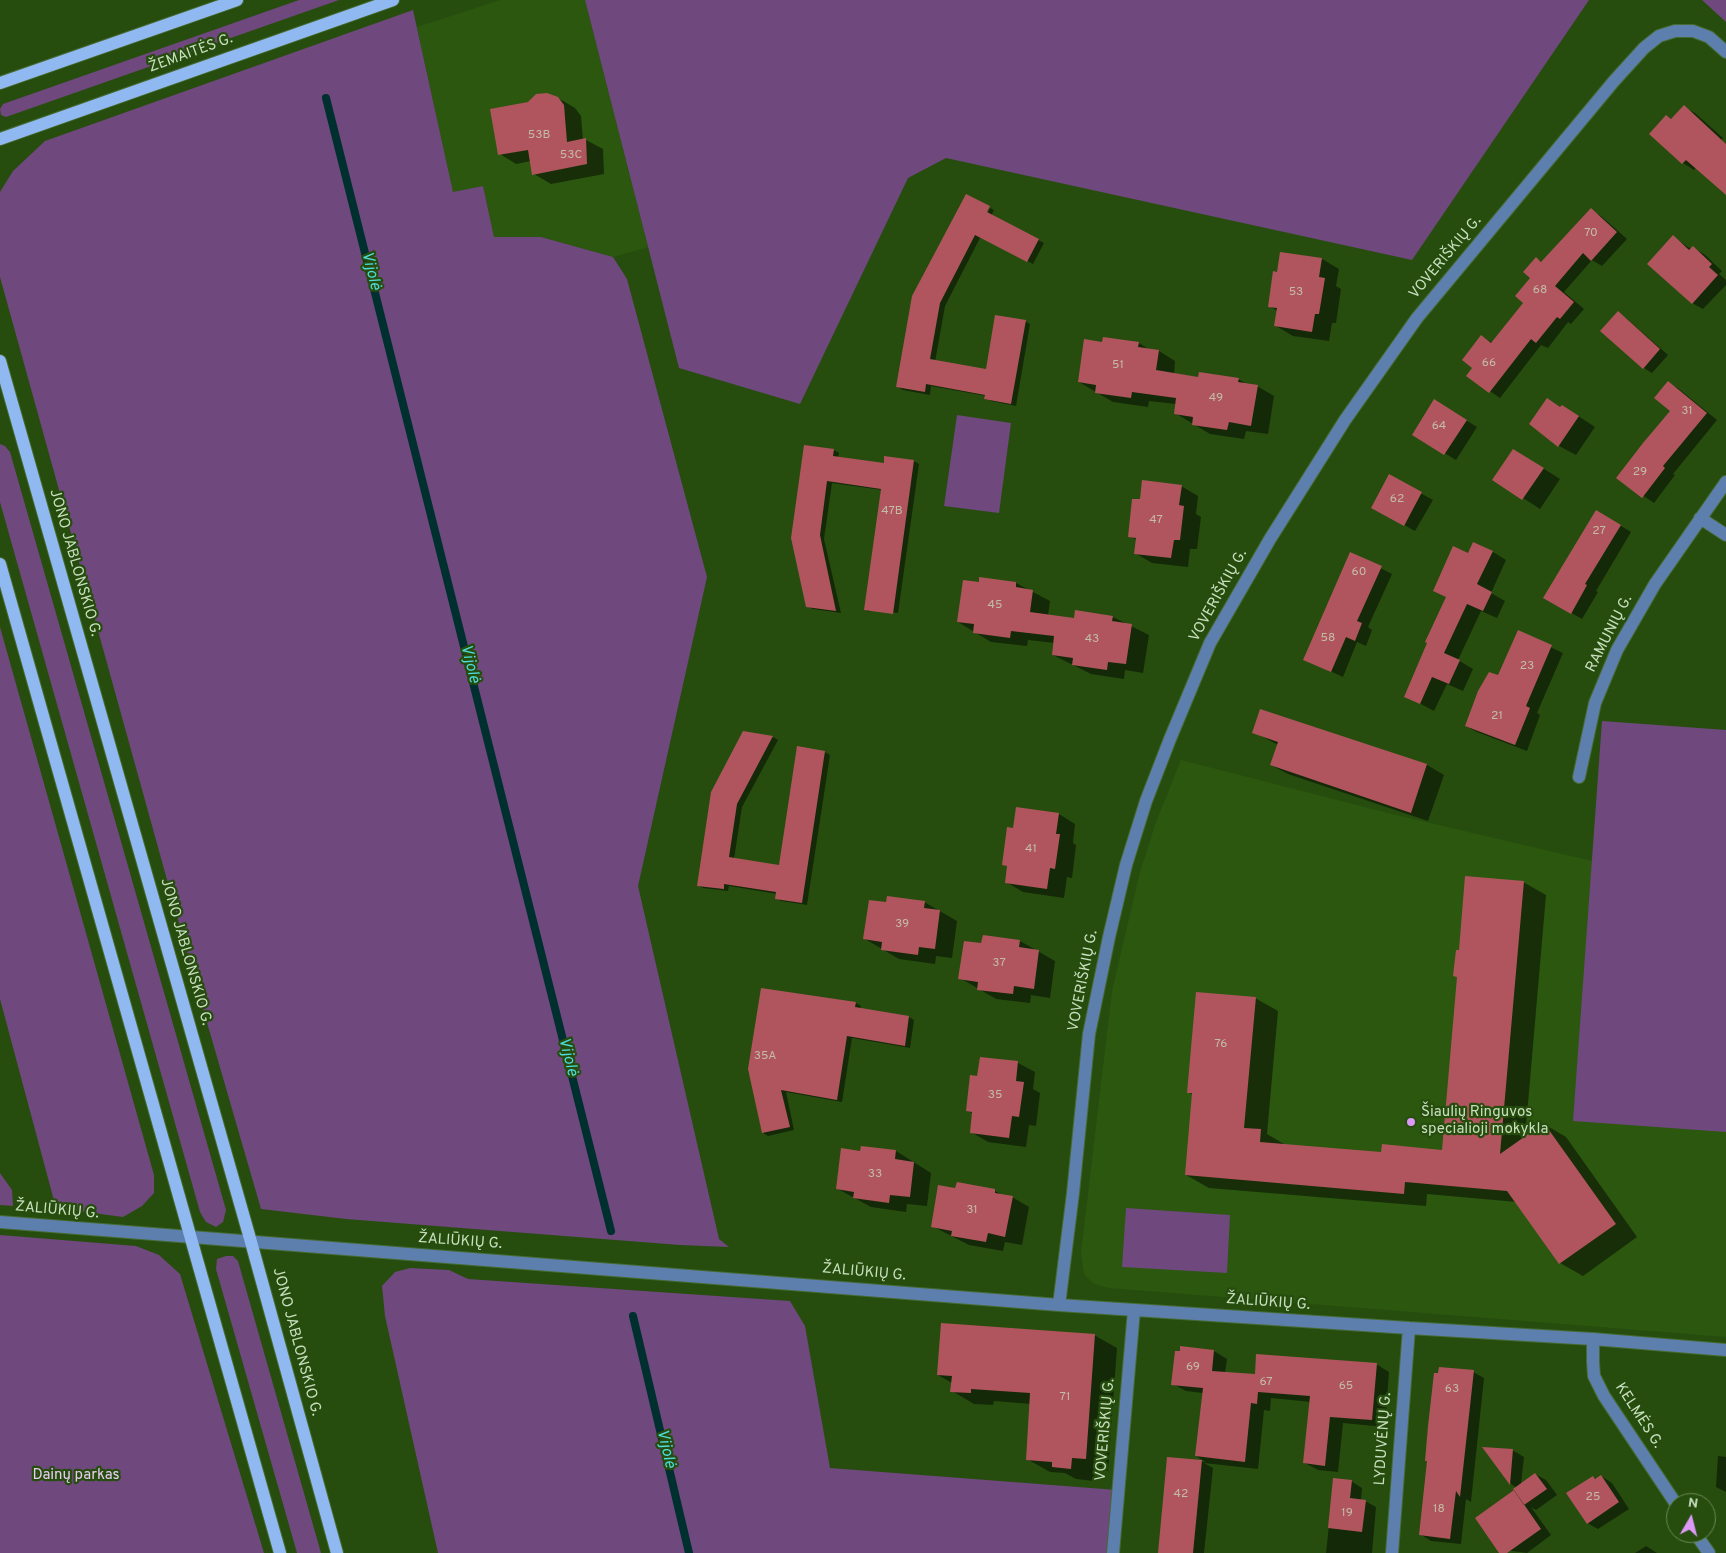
<!DOCTYPE html>
<html>
<head>
<meta charset="utf-8">
<style>
	body { margin:0 }
	#map { position:relative; width:1726px; height:1553px; overflow:hidden; background:#264d0e; font-family:Overpass,sans-serif }
	canvas { display:block }
	.north { position:absolute; left:1666px; top:1493px; width:50px; height:50px; box-sizing:border-box; background:#264d0e; border:1px solid #678754; border-radius:50%; rotate:8deg; font-size:14px; font-weight:700; line-height:20px; text-align:center; color:#c8dfbe }
	.north::after { content:''; display:block; margin:auto; width:18px; height:22px; background:#dc99f5; clip-path:polygon(50% 0,100% 100%,50% 72%,0 100%) }
</style>
</head>
<body>
<div id="map">
<canvas width="1726" height="1553"></canvas>
<div class="north">N</div>
</div>
<script>
const context = document.querySelector('canvas').getContext('2d');
context.lineJoin = 'round';
function paint(path, color) { context.fillStyle = color; context.fill(path, 'evenodd'); }
const poly = rows => new Path2D(rows.map(r => 'M' + r).join(''));
function strokePath(path, color, width, dash) { context.strokeStyle = color; context.lineWidth = width; context.lineCap = dash ? 'butt' : 'round'; context.setLineDash(dash || []); context.stroke(path); }
function drawText(font, color, halo, rows, align = 'center') {
  context.font = font + ' Overpass,sans-serif'; context.lineWidth = 4.5; context.setLineDash([]); context.textBaseline = 'middle'; context.strokeStyle = halo; context.fillStyle = color; for (const [text, x, y, turn = 0] of rows) {
    context.save(); context.translate(x, y); context.rotate((+turn || 0) * Math.PI / 180); context.textAlign = isNaN(turn) ? turn : align; if (halo) context.strokeText(text, 0, 0); context.fillText(text, 0, 0); context.restore();
  }
}
const built = poly([
	[500,0,585,0,648,247,613,257,541,237,494,237,483,186,453,193,417,27],
	[1602,721,1726,730,1726,1337,1109,1288,1094,1284,1084,1274,1081,1253,1112,991,1140,872,1156,822,1181,760,1392,814,1592,861]
]);
const green = poly([
	[299,0,339,0,6,117,1,115,0,109,3,104],
	[585,0,1589,0,1412,260,946,158,908,178,800,404,679,368],
	[1702,0,1726,0,1726,22],
	[413,10,453,192,483,186,494,237,541,237,613,257,627,279,707,577,638,886,719,1239,729,1247,680,1245,346,1219,261,1209,197,988,0,277,0,192,13,171,45,141],
	[957,415,1011,423,999,513,944,506],
	[0,444,5,446,10,452,226,1210,223,1222,216,1227,206,1222,200,1212,0,502],
	[0,627,154,1175,154,1193,142,1206,123,1217,56,1208,0,999],
	[1602,721,1726,730,1726,1132,1573,1121],
	[0,1173,12,1190,13,1206,0,1205],
	[1126,1208,1230,1215,1227,1273,1122,1267],
	[0,1235,136,1246,159,1255,180,1274,264,1553,0,1553],
	[226,1256,233,1256,238,1261,321,1553,297,1553,216,1269,217,1259],
	[410,1268,449,1270,468,1279,790,1301,805,1326,830,1468,1117,1490,1113,1553,438,1553,385,1316,382,1286,395,1272]
]);
const shadow = poly([
	[558,98,575,108,581,116,583,140,586,140,603,149,604,174,551,184,534,174,531,161,516,164,500,154],
	[1684,107,1695,113,1723,138,1721,140,1726,145,1726,193,1696,167,1694,170,1683,163,1651,134,1667,116,1673,120],
	[990,208,994,210,991,216,1044,243,1033,264,981,236,945,306,935,362,987,371,1025,321,1030,324,1016,406,991,401,986,399,986,396,931,386,930,395,903,390,898,387,913,296,985,218],
	[1591,210,1601,216,1627,239,1602,266,1592,260,1564,292,1584,309,1571,324,1568,322,1548,348,1541,345,1500,398,1468,376,1474,368,1482,337,1493,343,1525,302,1536,259,1543,262],
	[1673,237,1691,249,1693,248,1704,254,1722,271,1719,274,1726,280,1726,285,1703,309,1692,303],
	[1322,259,1339,269,1336,286,1341,289,1336,323,1332,323,1329,341,1293,336,1276,326,1278,311,1269,306,1278,273],
	[1618,313,1626,318,1668,355,1652,373,1644,368],
	[1103,343,1139,343,1150,350,1159,351,1175,361,1174,374,1199,378,1238,379,1248,385,1257,386,1274,396,1268,434,1246,431,1244,439,1210,434,1175,413,1176,404,1149,401,1148,407,1113,402,1079,382],
	[1668,382,1679,389,1717,420,1673,474,1675,475,1654,503,1618,478,1671,411],
	[1563,406,1595,427,1576,455,1559,446,1531,424],
	[1445,407,1477,427,1456,460,1413,434],
	[834,450,839,453,838,458,885,464,886,457,914,461,919,464,898,613,869,610,869,612,865,609,882,490,832,483,824,539,841,613,813,609,807,606,792,538],
	[1530,460,1560,479,1540,509,1494,479],
	[1389,476,1433,500,1415,531,1372,507],
	[1181,486,1198,496,1196,514,1201,517,1197,549,1190,549,1188,567,1152,563,1135,553,1137,540,1129,536,1141,501],
	[1596,511,1631,532,1596,591,1598,592,1582,619,1545,598],
	[1493,552,1506,560,1491,593,1505,601,1497,618,1481,611,1458,660,1473,669,1463,691,1447,684,1434,711,1406,696,1468,555],
	[1351,553,1392,574,1368,627,1372,630,1366,646,1357,642,1343,677,1304,659],
	[1016,583,1050,601,1048,615,1075,619,1113,617,1149,635,1143,673,1125,670,1124,679,1091,674,1053,655,1055,643,1028,640,1027,646,991,642,958,622,980,584],
	[1518,632,1563,653,1537,713,1540,715,1527,751,1477,732,1466,726,1499,677],
	[1261,710,1427,765,1444,775,1428,821,1288,774,1271,765,1278,745,1254,732],
	[744,733,773,737,778,740,742,807,734,859,780,866,825,752,830,755,807,905,781,901,776,898,777,894,729,886,728,891,703,888,698,885],
	[1059,814,1075,824,1073,843,1076,845,1072,878,1067,877,1064,898,1023,892,1006,882,1009,867,1003,864],
	[1523,882,1546,895,1525,1138,1544,1124,1566,1137,1637,1237,1583,1276,1560,1263,1517,1202,1427,1194,1426,1206,1209,1188,1186,1175,1193,1095,1189,1092,1255,998,1278,1011,1267,1134,1284,1144,1283,1145,1382,1154,1443,1151,1460,952],
	[924,902,957,921,952,958,936,956,935,964,899,959,865,939,887,904],
	[1020,941,1055,961,1050,998,1031,995,1030,1003,996,999,960,978,983,945],
	[856,1003,861,1006,860,1009,909,1017,914,1020,910,1048,852,1038,842,1102,786,1092,794,1130,768,1136,763,1133,749,1069],
	[1018,1063,1035,1072,1033,1089,1040,1093,1036,1126,1029,1125,1026,1147,988,1142,971,1132,973,1114,967,1110,979,1077],
	[896,1151,931,1173,927,1206,907,1204,906,1212,871,1207,838,1189,861,1152],
	[958,1184,995,1191,1004,1196,1012,1197,1029,1207,1022,1245,1005,1242,1003,1251,969,1245,932,1226,956,1189],
	[1094,1335,1117,1348,1108,1471,1095,1470,1094,1481,1076,1479,1065,1473,1050,1472,1027,1459,1031,1404,994,1401,993,1405,974,1404,952,1391,952,1383,938,1375],
	[1181,1348,1214,1351,1227,1359,1225,1373,1256,1376,1376,1364,1389,1372,1385,1427,1343,1423,1338,1472,1318,1470,1305,1463,1311,1402,1271,1398,1270,1411,1264,1410,1258,1469,1204,1463,1213,1468,1204,1553,1160,1553,1168,1458,1206,1462,1196,1456,1203,1393,1186,1391,1173,1384],
	[1473,1372,1484,1378,1471,1502,1466,1499,1461,1544,1431,1541,1420,1534],
	[1485,1448,1512,1450,1524,1457,1521,1484,1535,1474,1546,1480,1557,1495,1536,1510,1531,1507,1551,1535,1527,1553,1506,1550,1514,1491,1517,1488,1511,1484],
	[1718,1456,1726,1457,1726,1492,1716,1487],
	[1601,1476,1612,1483,1629,1509,1598,1529,1587,1523,1593,1477,1597,1479],
	[1334,1480,1351,1481,1362,1488,1361,1500,1365,1501,1376,1507,1372,1553,1326,1553],
	[1646,1546,1657,1553,1658,1553,1635,1553]
]);
const stream = poly([
	[326,98,611,1231],
	[633,1316,689,1553]
]);
const building = poly([
	[547,93,558,97,564,105,567,142,586,138,587,164,532,175,528,150,498,155,490,109,528,102,536,94],
	[1684,105,1726,144,1726,195,1686,160,1682,164,1649,134,1666,115,1671,119],
	[966,194,990,206,987,212,1039,239,1027,262,975,235,940,303,930,359,986,369,995,315,1026,320,1011,404,984,399,985,395,926,384,925,392,896,387,912,296],
	[1591,208,1617,232,1591,261,1583,253,1555,286,1574,302,1560,319,1557,317,1536,343,1531,339,1489,393,1466,376,1472,368,1462,360,1481,335,1491,343,1523,303,1515,296,1530,278,1523,272,1536,257,1541,262],
	[1673,235,1689,250,1693,246,1712,264,1709,267,1718,275,1692,304,1647,264],
	[1280,252,1322,258,1319,277,1325,278,1319,314,1315,314,1312,332,1274,326,1277,308,1268,307,1273,271,1277,272],
	[1618,311,1660,349,1643,369,1600,331],
	[1103,337,1139,342,1138,347,1159,350,1156,370,1198,377,1199,372,1239,378,1238,382,1258,385,1251,426,1229,422,1227,430,1192,425,1193,417,1174,414,1176,398,1132,392,1131,398,1095,393,1096,385,1078,382,1084,339,1102,342],
	[1668,381,1707,413,1663,466,1665,468,1642,498,1616,478,1643,443,1670,411,1654,398],
	[1547,398,1560,407,1562,405,1579,416,1558,447,1529,424],
	[1434,399,1467,420,1444,455,1412,435],
	[804,445,834,449,833,456,884,463,884,456,914,460,893,614,864,610,881,489,827,481,820,535,836,611,806,607,791,538],
	[1513,449,1544,468,1522,500,1492,480],
	[1389,474,1422,492,1404,526,1371,508],
	[1142,480,1182,485,1179,505,1184,506,1180,540,1174,540,1171,558,1134,554,1136,538,1128,537,1132,499,1140,499],
	[1596,510,1621,525,1585,584,1587,585,1571,614,1543,598],
	[1473,542,1493,551,1477,584,1492,592,1483,611,1467,604,1444,653,1460,660,1449,684,1432,677,1420,704,1404,697,1427,643,1425,642,1446,597,1433,591,1453,546,1468,553],
	[1350,552,1382,566,1357,621,1362,623,1355,641,1346,637,1331,672,1303,660],
	[979,577,1016,582,1016,587,1033,590,1030,612,1074,618,1075,610,1113,616,1112,621,1132,624,1126,664,1108,662,1107,670,1072,665,1073,658,1052,655,1054,636,1011,631,1010,638,973,633,974,624,957,622,963,580,979,582],
	[1518,630,1552,645,1526,706,1530,708,1515,745,1465,726,1478,691,1489,672,1498,675],
	[1260,709,1427,764,1411,813,1270,765,1278,742,1252,733],
	[743,731,773,736,737,804,729,857,779,865,797,746,825,751,802,903,775,899,776,892,724,884,724,889,697,886,711,792],
	[1016,807,1059,813,1056,834,1060,834,1055,869,1050,868,1047,889,1005,883,1007,866,1002,865,1007,827,1013,828],
	[1465,876,1524,881,1500,1154,1544,1123,1616,1224,1559,1264,1507,1191,1405,1182,1404,1194,1185,1175,1192,1093,1187,1093,1196,992,1256,997,1244,1128,1261,1129,1260,1142,1381,1152,1382,1144,1442,1150,1457,977,1453,976,1456,950,1459,950],
	[887,896,925,901,924,908,940,910,935,949,919,947,918,955,881,950,882,942,863,939,869,900,886,902],
	[983,935,1020,940,1019,947,1039,950,1034,989,1014,986,1013,994,977,990,978,982,958,979,964,941,981,943],
	[761,988,856,1002,855,1007,909,1016,905,1046,847,1036,837,1100,781,1090,790,1127,762,1133,748,1069],
	[980,1057,1018,1061,1016,1081,1024,1082,1019,1117,1012,1116,1009,1138,970,1133,972,1112,966,1111,970,1075,977,1076],
	[861,1146,896,1150,895,1159,914,1162,910,1197,890,1195,889,1203,853,1198,854,1192,836,1189,841,1148,860,1151],
	[957,1182,995,1189,995,1193,1013,1196,1005,1237,988,1233,986,1242,951,1236,952,1231,931,1227,938,1185,955,1188],
	[941,1323,1095,1334,1086,1459,1072,1458,1071,1469,1052,1467,1052,1462,1026,1460,1030,1393,971,1389,971,1393,950,1392,952,1376,937,1375],
	[1180,1346,1214,1350,1212,1371,1255,1374,1256,1354,1377,1363,1372,1420,1330,1417,1325,1466,1303,1463,1310,1396,1258,1392,1257,1404,1251,1403,1245,1462,1195,1456,1203,1388,1171,1385,1175,1351,1180,1351],
	[1439,1367,1474,1370,1460,1497,1456,1491,1450,1539,1419,1535,1427,1461,1425,1461,1428,1426,1434,1373,1438,1373],
	[1482,1447,1513,1449,1510,1485],
	[1167,1457,1202,1460,1193,1553,1158,1553],
	[1535,1473,1547,1489,1524,1505,1513,1489],
	[1601,1475,1619,1502,1587,1524,1566,1493,1593,1476,1595,1479],
	[1333,1478,1352,1480,1350,1498,1366,1500,1362,1532,1328,1528],
	[1514,1490,1541,1529,1507,1553,1499,1553,1475,1518]
]);
const minor = poly([
	[1700,518,1726,535],
	[1579,777,1595,703,1617,650,1655,584,1726,482],
	[0,1222,1059,1305,1409,1328,1593,1339,1726,1350],
	[1059,1305,1073,1193,1089,1034,1109,937,1126,865,1146,801,1170,739,1210,643,1270,539,1345,420,1417,318,1614,81,1644,48,1659,36,1675,31,1693,31,1709,37,1726,52],
	[1593,1339,1593,1362,1594,1376,1604,1396,1676,1504],
	[1695,1533,1709,1553],
	[1113,1553,1134,1310],
	[1392,1553,1409,1328]
]);
const major = poly([
	[0,83,237,0],
	[0,139,393,0],
	[0,361,251,1242,337,1553],
	[0,564,280,1553]
]);
const markers = [
	[1411,1122,5,"#dc99f5"]
];
const numberNames = [
	["53B",539,136],
	["53C",571,156],
	["70",1591,234],
	["68",1540,291],
	["53",1296,293],
	["66",1489,364],
	["51",1118,366],
	["49",1216,399],
	["31",1687,412],
	["64",1439,427],
	["29",1640,473],
	["62",1397,500],
	["47B",892,512],
	["47",1156,521],
	["27",1599,532],
	["60",1359,573],
	["45",995,606],
	["58",1328,639],
	["43",1092,640],
	["23",1527,667],
	["21",1497,717],
	["41",1031,850],
	["39",902,925],
	["37",999,964],
	["76",1221,1045],
	["35A",765,1057],
	["35",995,1096],
	["33",875,1175],
	["31",972,1211],
	["69",1193,1368],
	["67",1266,1383],
	["65",1346,1387],
	["63",1452,1390],
	["71",1065,1398],
	["42",1181,1495],
	["25",1593,1498],
	["18",1439,1510],
	["19",1347,1514]
];
const streetNames = [
	["ŽEMAITĖS G.",191,54,-20],
	["VOVERIŠKIŲ G.",1446,258,-50],
	["JONO JABLONSKIO G.",74,563,74],
	["VOVERIŠKIŲ G.",1219,596,-61],
	["RAMUNIŲ G.",1610,634,-63],
	["JONO JABLONSKIO G.",185,952,74],
	["VOVERIŠKIŲ G.",1084,981,-79],
	["ŽALIŪKIŲ G.",57,1211,5],
	["ŽALIŪKIŲ G.",460,1242,4],
	["ŽALIŪKIŲ G.",864,1273,5],
	["ŽALIŪKIŲ G.",1268,1303,4],
	["JONO JABLONSKIO G.",296,1342,75],
	["KELMĖS G.",1638,1416,57],
	["VOVERIŠKIŲ G.",1106,1430,-85],
	["LYDUVĖNŲ G.",1384,1439,-86]
];
const poiNames = [
	["Šiaulių Ringuvos",1421,1113],
	["specialioji mokykla",1421,1130]
];
const parkNames = [
	["Dainų parkas",76,1476]
];
const waterNames = [
	["Vijolė",370,271,76],
	["Vijolė",469,664,76],
	["Vijolė",567,1057,76],
	["Vijolė",665,1449,77]
];
paint(built, '#2b570f');
paint(green, '#6f487d');
paint(shadow, '#0007');
strokePath(stream, '#002f2f', 8);
paint(building, '#b0555d');
strokePath(minor, '#466a31', 14);
strokePath(major, '#466a31', 14);
strokePath(minor, '#5d7fad', 12);
strokePath(major, '#91b9f1', 12);
for (const [x, y, r, color] of markers) { const dot = new Path2D(); dot.arc(x, y, r, 0, 2 * Math.PI); context.fillStyle = color; context.fill(dot); strokePath(dot, '#264d0e', 2); }
drawText('12px', '#c2bca6', null, numberNames);
drawText('15px', '#c8dfbe', '#264d0e', streetNames);
drawText('15px', '#c8dfbe', '#264d0e', poiNames, 'left');
drawText('15px', '#e8cdf3', '#264d0e', parkNames);
drawText('italic 16px', '#4ddbdd', '#264d0e', waterNames);
</script>
</body>
</html>
